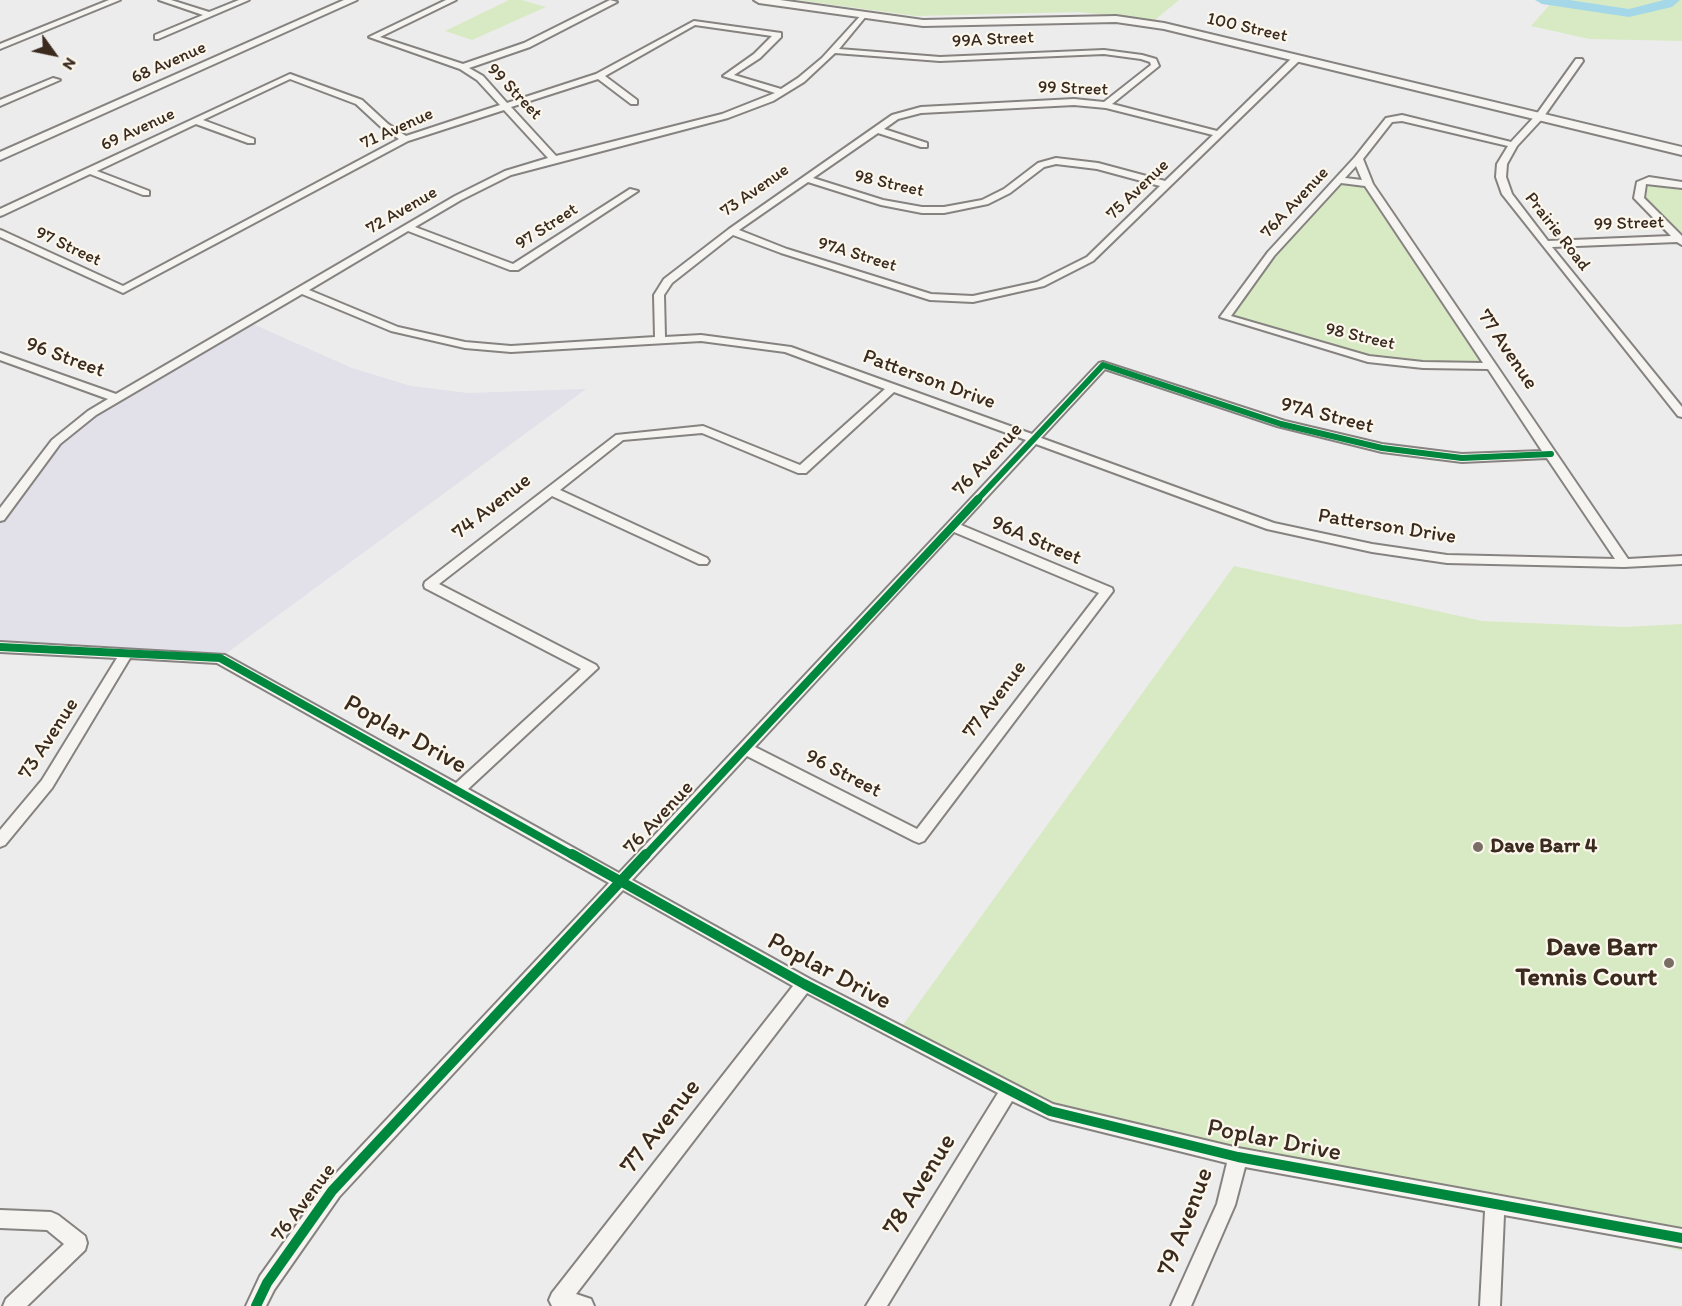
<!DOCTYPE html>
<html>
<head>
<meta charset="utf-8">
<style>
	body { margin:0 }
	#map { position:relative; width:1682px; height:1306px; overflow:hidden; background:#edecec; font-family:Itim,sans-serif }
	canvas { display:block }
	.north { position:absolute; left:24px; top:24px; width:60px; height:60px; -webkit-text-stroke:4px #fbf7ec; paint-order:stroke; rotate:123deg; font-size:16px; font-weight:700; line-height:24px; text-align:center; color:#3b2a1e }
	.north::after { content:''; display:block; margin:auto; width:21px; height:27px; background:#3b2a1e; clip-path:polygon(50% 0,100% 100%,50% 72%,0 100%) }
</style>
</head>
<body>
<div id="map">
<canvas width="1682" height="1306"></canvas>
<div class="north">N</div>
</div>
<script>
const context = document.querySelector('canvas').getContext('2d');
context.lineJoin = 'round';
function paint(path, color) { context.fillStyle = color; context.fill(path, 'evenodd'); }
const poly = rows => new Path2D(rows.map(r => 'M' + r).join(''));
function strokePath(path, color, width, dash) { context.strokeStyle = color; context.lineWidth = width; context.lineCap = dash ? 'butt' : 'round'; context.setLineDash(dash || []); context.stroke(path); }
function drawText(font, color, halo, rows, align = 'center') {
  context.font = font + ' Itim,sans-serif'; context.lineWidth = 4.5; context.setLineDash([]); context.textBaseline = 'middle'; context.strokeStyle = halo; context.fillStyle = color; for (const [text, x, y, turn = 0] of rows) {
    context.save(); context.translate(x, y); context.rotate((+turn || 0) * Math.PI / 180); context.textAlign = isNaN(turn) ? turn : align; if (halo) context.strokeText(text, 0, 0); context.fillText(text, 0, 0); context.restore();
  }
}
const built = poly([
	[246,321,352,368,411,386,468,393,586,389,220,658,0,647,0,517,71,428]
]);
const green = poly([
	[509,0,522,0,546,7,472,40,445,31],
	[797,0,1179,0,1155,20,1079,12,916,16],
	[1542,0,1682,0,1682,41,1589,39,1531,26,1552,2],
	[1339,180,1368,184,1492,366,1368,359,1225,317],
	[1650,184,1682,190,1682,238,1646,199,1644,193],
	[1234,566,1482,621,1624,627,1682,624,1682,1251,1495,1203,1050,1111,897,1033]
]);
const river = poly([
	[1535,0,1569,0,1629,9,1664,0,1680,0,1672,7,1629,17,1542,4,1535,0]
]);
const minor = poly([
	[109,0,120,0,0,49,0,44,109,0],
	[159,0,171,0,209,12,239,0,249,0,158,39,155,39,155,35,203,15,159,0],
	[446,0,456,0,380,37,463,64,524,43,610,0,617,2,530,47,469,68,483,76,507,103,596,74,694,21,781,33,781,37,760,58,734,75,781,89,798,78,822,58,863,13,867,15,839,49,940,57,1104,50,1142,55,1156,59,1159,66,1112,104,1217,131,1294,56,1300,56,1300,60,1093,261,1044,286,973,302,930,300,781,253,733,235,672,283,664,295,665,337,701,335,791,347,1032,434,1099,363,1103,362,1285,421,1382,444,1462,454,1542,451,1488,369,1423,368,1368,362,1220,317,1268,252,1355,157,1386,118,1402,115,1511,142,1536,115,1576,59,1582,59,1583,61,1542,119,1517,146,1507,164,1506,177,1512,194,1548,241,1671,236,1634,198,1637,182,1649,177,1682,182,1682,188,1646,184,1644,198,1682,236,1682,245,1677,242,1552,247,1682,407,1682,417,1678,416,1502,194,1496,177,1497,164,1508,146,1402,121,1392,122,1363,159,1373,184,1628,559,1682,556,1682,564,1624,567,1447,563,1372,552,1267,529,1036,444,961,525,1112,588,1113,591,924,841,919,843,914,841,747,756,632,880,810,979,1053,1104,1238,1148,1682,1229,1682,1247,1504,1215,1500,1306,1480,1306,1485,1211,1245,1167,1235,1205,1191,1306,1171,1306,1217,1204,1227,1163,1050,1119,1012,1101,887,1306,866,1306,998,1093,807,993,576,1294,591,1299,594,1306,552,1306,549,1300,552,1293,793,986,623,890,339,1197,274,1290,266,1306,246,1306,260,1276,325,1185,609,883,217,663,130,658,52,788,5,845,0,847,0,830,42,780,117,658,0,652,0,642,225,655,456,783,581,669,425,588,424,585,425,582,616,435,703,426,800,465,885,389,785,352,701,341,511,352,465,348,391,331,302,294,96,415,60,444,4,520,0,521,0,508,52,440,88,411,108,399,0,360,0,353,116,394,455,196,505,171,548,158,504,110,408,141,123,293,0,237,0,230,3,231,123,286,399,139,382,128,356,104,290,79,203,120,254,139,254,143,248,143,196,124,97,171,149,191,149,195,143,195,90,174,3,215,0,216,0,209,290,74,362,100,388,124,406,136,500,105,477,80,460,69,369,37,446,0],
	[695,25,772,36,754,54,723,76,775,93,722,114,556,156,511,107,598,79,631,104,637,104,637,100,605,76,695,25],
	[835,53,940,61,1104,54,1141,59,1150,62,1151,65,1104,102,1074,99,921,107,892,115,729,229,664,279,654,295,655,337,511,346,465,342,398,327,309,290,408,231,510,270,518,270,638,191,630,189,513,264,415,227,461,200,511,175,728,118,773,101,804,82,835,53],
	[1074,105,1106,108,1213,135,1165,181,1098,163,1056,158,1038,163,1004,189,982,200,944,207,922,207,883,200,813,178,878,133,921,147,927,147,927,143,884,129,898,119,921,113,1074,105],
	[1056,164,1097,169,1160,186,1087,257,1037,282,973,296,931,294,787,249,739,230,808,182,881,205,922,213,944,213,988,204,1010,193,1044,167,1056,164],
	[1356,166,1362,180,1345,178,1356,166],
	[1341,183,1365,186,1483,363,1423,362,1369,356,1231,316,1274,256,1341,183],
	[1105,369,1277,426,1382,452,1462,462,1547,458,1615,559,1447,555,1372,544,1274,523,1041,438,1105,369],
	[894,392,1026,440,619,873,468,789,598,668,596,665,439,584,552,496,699,564,707,564,709,561,707,558,560,490,623,440,702,433,798,473,806,473,894,392],
	[954,532,1099,593,917,829,755,747,954,532],
	[53,78,60,80,0,106,0,100,53,78],
	[0,1210,51,1212,58,1215,85,1236,87,1243,85,1250,27,1306,3,1306,6,1299,64,1244,47,1230,0,1228,0,1210]
]);
const major = poly([
	[344,0,357,0,0,160,0,152,344,0],
	[754,0,780,0,923,20,1116,16,1164,23,1682,147,1682,155,1164,29,1116,22,923,26,759,3,754,0]
]);
const cyclewayFar2 = poly([
	[976,501,1103,365,1281,424,1382,448,1462,458,1551,454]
]);
const cyclewayFar1 = poly([
	[0,647,220,658,574,856],
	[645,856,978,499]
]);
const cycleway = poly([
	[572,854,804,984,1050,1111,1238,1157,1682,1238],
	[256,1306,267,1283,332,1191,646,854]
]);
const markers = [
	[1478,847,6,"#796e66"],
	[1669,963,6,"#796e66"]
];
const farStreetnames = [
	["100 Street",1247,28,13],
	["99A Street",993,40,-3],
	["68 Avenue",169,63,-24],
	["99 Street",1073,89,2],
	["99 Street",514,92,46],
	["71 Avenue",397,129,-24],
	["69 Avenue",138,130,-25],
	["98 Street",889,184,13],
	["75 Avenue",1138,190,-44],
	["73 Avenue",755,191,-35],
	["76A Avenue",1295,203,-47],
	["72 Avenue",402,211,-30],
	["99 Street",1629,224,-2],
	["97 Street",547,227,-33],
	["Prairie Road",1557,232,52],
	["97 Street",68,247,25],
	["97A Street",857,255,17],
	["98 Street",1360,337,13]
];
const streetNames = [
	["77 Avenue",1507,350,56],
	["96 Street",65,358,20],
	["Patterson Drive",929,380,20],
	["97A Street",1327,416,14],
	["76 Avenue",988,460,-47],
	["74 Avenue",492,507,-38],
	["Patterson Drive",1387,527,9],
	["96A Street",1036,541,23],
	["77 Avenue",995,700,-53],
	["73 Avenue",49,739,-57],
	["96 Street",843,774,27],
	["76 Avenue",659,818,-47],
	["76 Avenue",304,1203,-53]
];
const poiNames = [
	["Dave Barr 4",1490,847]
];
const nearStreetnames = [
	["Poplar Drive",405,735,29],
	["Poplar Drive",829,972,28],
	["77 Avenue",661,1127,-52],
	["Poplar Drive",1274,1141,11],
	["78 Avenue",920,1185,-58],
	["79 Avenue",1186,1222,-69]
];
const nearPoinames = [
	["Dave Barr",1657,948],
	["Tennis Court",1657,978]
];
paint(built, '#e2e0e8');
paint(green, '#d8eac3');
paint(river, '#a4d7e8');
strokePath(minor, '#868280', 4);
strokePath(major, '#868280', 4);
paint(minor, '#f5f4f0');
paint(major, '#f5f4f0');
strokePath(cyclewayFar2, '#00873e', 6);
strokePath(cyclewayFar1, '#00873e', 8);
strokePath(cycleway, '#00873e', 10);
for (const [x, y, r, color] of markers) { const dot = new Path2D(); dot.arc(x, y, r, 0, 2 * Math.PI); context.fillStyle = color; context.fill(dot); strokePath(dot, '#fbf7ec', 2); }
drawText('18px', '#3b2a1e', '#fbf7ec', farStreetnames);
drawText('21px', '#3b2a1e', '#fbf7ec', streetNames);
drawText('bold 21px', '#3b2a1e', '#fbf7ec', poiNames, 'left');
drawText('26px', '#3b2a1e', '#fbf7ec', nearStreetnames);
drawText('bold 26px', '#3b2a1e', '#fbf7ec', nearPoinames, 'right');
</script>
</body>
</html>
